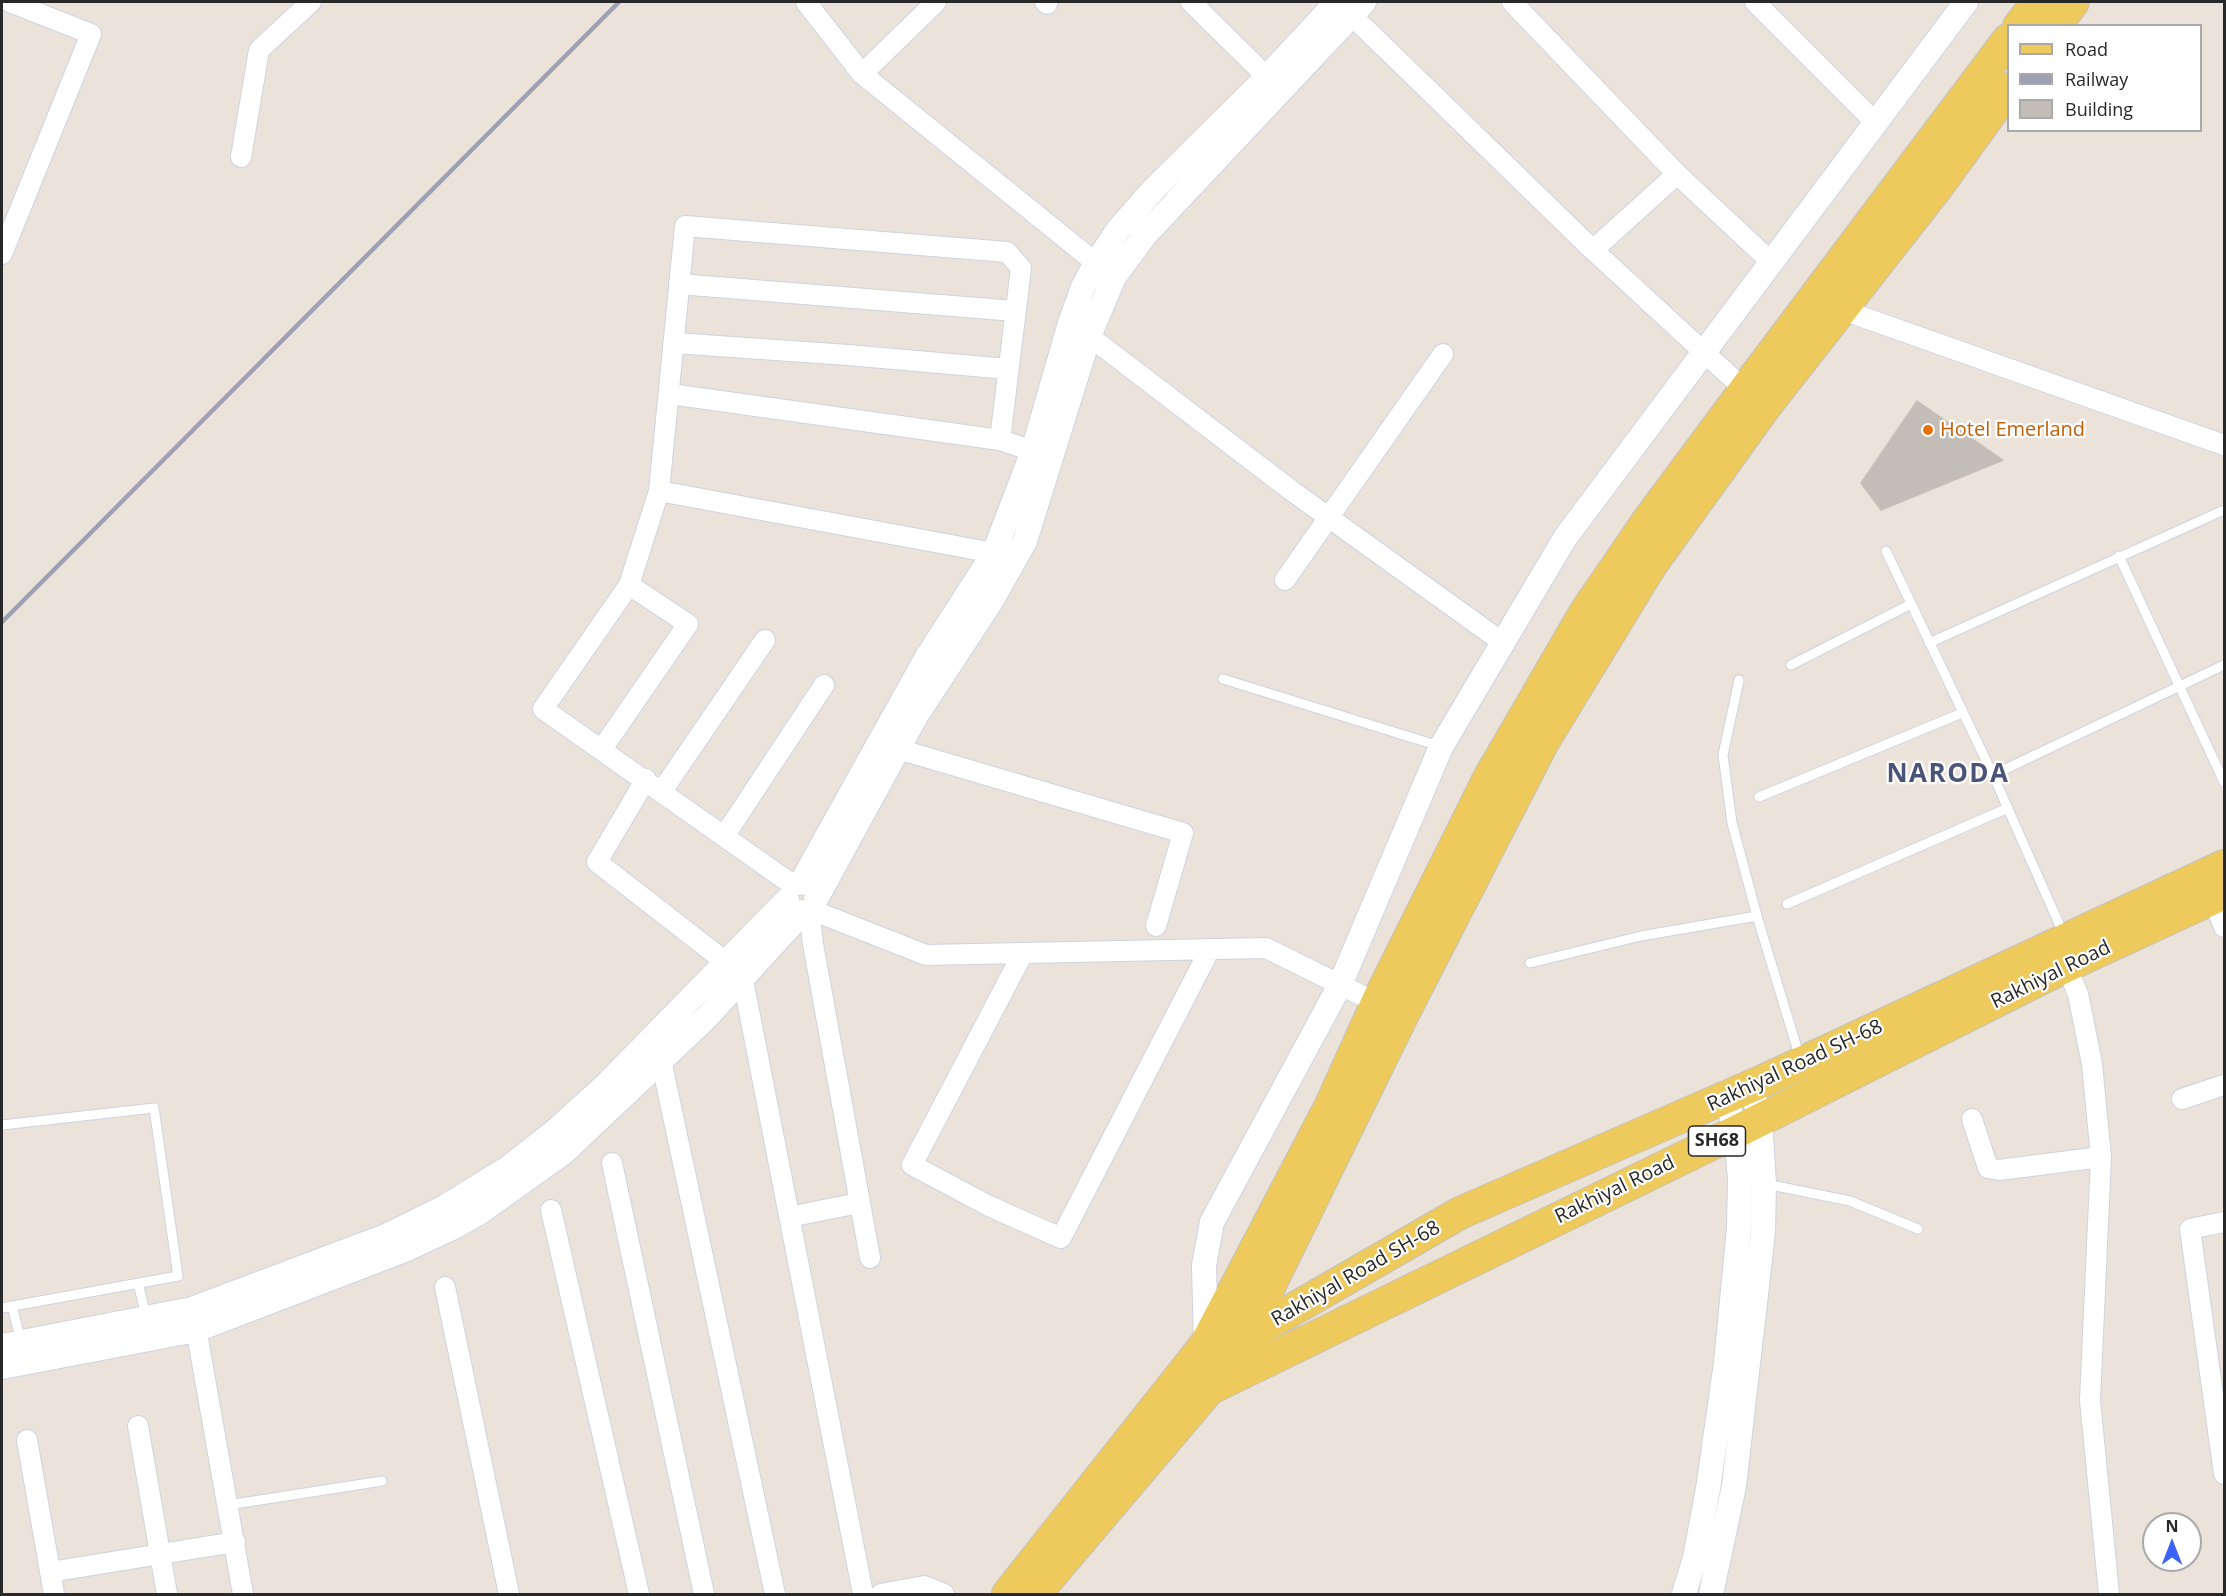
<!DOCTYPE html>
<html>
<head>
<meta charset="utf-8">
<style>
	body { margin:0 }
	#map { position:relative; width:2226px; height:1596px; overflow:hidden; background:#ebe3da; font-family:"Open Sans",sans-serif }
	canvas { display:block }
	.frame { position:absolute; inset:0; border:3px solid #282828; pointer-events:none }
	.legend { position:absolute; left:2007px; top:24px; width:195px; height:108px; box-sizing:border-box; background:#fff; border:2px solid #a9a9a9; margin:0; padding:8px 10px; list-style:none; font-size:18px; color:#282828 }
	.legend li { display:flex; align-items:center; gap:12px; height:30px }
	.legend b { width:30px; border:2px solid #a9a9a9 }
	.north { position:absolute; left:2142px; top:1512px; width:60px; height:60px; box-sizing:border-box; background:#fff; border:2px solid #a9a9a9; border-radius:50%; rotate:0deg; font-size:16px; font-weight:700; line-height:24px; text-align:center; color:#282828 }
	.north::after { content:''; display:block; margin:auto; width:21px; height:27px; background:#3b61f7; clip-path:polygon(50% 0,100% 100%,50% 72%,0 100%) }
</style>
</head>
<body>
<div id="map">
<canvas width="2226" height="1596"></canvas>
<div class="frame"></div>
<ul class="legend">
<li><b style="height:8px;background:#eec95c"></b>Road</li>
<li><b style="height:8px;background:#9da1b3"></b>Railway</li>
<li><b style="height:16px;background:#c3bdb7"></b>Building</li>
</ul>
<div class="north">N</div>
</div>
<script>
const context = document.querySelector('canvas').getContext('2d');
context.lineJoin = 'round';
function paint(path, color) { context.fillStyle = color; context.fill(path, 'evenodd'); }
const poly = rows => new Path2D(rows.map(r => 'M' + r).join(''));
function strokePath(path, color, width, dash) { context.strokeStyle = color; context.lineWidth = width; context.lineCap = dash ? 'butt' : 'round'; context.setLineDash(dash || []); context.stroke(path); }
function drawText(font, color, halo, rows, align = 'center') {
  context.font = font + ' "Open Sans",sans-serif'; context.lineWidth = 4.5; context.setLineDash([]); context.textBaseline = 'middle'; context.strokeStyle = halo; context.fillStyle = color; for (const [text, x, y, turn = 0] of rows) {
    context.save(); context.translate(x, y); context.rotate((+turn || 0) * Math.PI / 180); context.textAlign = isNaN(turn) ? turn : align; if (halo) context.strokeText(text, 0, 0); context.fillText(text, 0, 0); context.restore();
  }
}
const building = poly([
	[1917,401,2003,460,1881,510,1861,483,1917,401]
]);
const service = poly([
	[1886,551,1993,775,2064,935],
	[2119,556,2224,782],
	[1929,643,2224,510],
	[1791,665,1911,604],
	[1223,679,1439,746],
	[1739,680,1723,755,1732,823,1757,916],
	[1993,775,2224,665],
	[1759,797,1962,713],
	[1787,904,2008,808],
	[1530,963,1641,936,1757,916,1800,1058],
	[2,1125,154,1108,178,1276,2,1308],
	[1766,1184,1850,1201,1918,1229],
	[138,1283,146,1316],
	[12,1306,21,1341],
	[228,1505,382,1481]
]);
const minor = poly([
	[806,2,862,74],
	[936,2,862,74,1096,263],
	[1045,2,1047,4],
	[1191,2,1267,77],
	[1512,2,1677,174,1593,250],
	[1755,2,1874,121],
	[1341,5,1593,250,1745,390],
	[241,157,259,50,311,2],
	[1677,174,1770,261],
	[2,254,91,34,10,2],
	[679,284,1015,311],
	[1840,309,2224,445],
	[1089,336,1292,491,1502,642],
	[674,343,848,355,1008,369],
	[670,394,1000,440,1033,451],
	[994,553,659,491,685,226,1007,252,1021,268,1000,440],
	[1285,580,1443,354],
	[629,585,659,491],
	[602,749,688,624,629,585,543,709,793,885],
	[898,749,1183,833,1156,926],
	[646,779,597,862,727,963],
	[662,791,765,640],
	[725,835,824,685],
	[2213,898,2224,927],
	[1023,953,912,1165,989,1206,1061,1238,1210,949],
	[2066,966,2078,994,2092,1064,2101,1157,2090,1400,2109,1594],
	[743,980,863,1594],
	[661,1060,775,1594],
	[2182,1099,2224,1085],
	[1972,1119,1988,1168,1999,1170,2101,1157],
	[612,1163,704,1594],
	[551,1210,639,1594],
	[789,1217,859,1203],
	[2224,1222,2190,1229,2224,1474],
	[870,1258,813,944,809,909,926,955,1266,948,1377,1003],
	[445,1287,509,1594],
	[194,1317,243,1594],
	[138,1426,167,1594],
	[27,1440,54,1594],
	[50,1572,235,1542],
	[881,1594,924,1586,944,1594]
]);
const tertiary = poly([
	[801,883,927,657,994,553,1033,451,1070,323,1083,287,1096,263,1118,230,1153,190,1267,77,1337,2],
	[816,899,916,716,992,600,1025,541,1089,336,1114,277,1145,235,1364,2],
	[1206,1344,1204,1265,1212,1222,1340,985,1441,747,1565,538,1966,2],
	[2,1346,192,1309,386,1236,443,1208,508,1168,554,1132,605,1086,787,900],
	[2,1367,196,1330,407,1249,452,1228,479,1213,563,1153,707,1017,803,912],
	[1684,1594,1695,1558,1708,1489,1726,1363,1739,1228,1740,1178,1736,1132,1726,1097],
	[1711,1594,1734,1486,1763,1233,1764,1184,1760,1119,1751,1087]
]);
const primary = poly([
	[2019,26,2038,2],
	[2055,26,2073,2],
	[1240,1340,1460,1213,1765,1080,2224,866],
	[1211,1388,1736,1132,2066,966,2224,893],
	[1008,1594,1206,1344,1330,1107,1377,1003,1489,778,1586,611,1647,522,1745,390,2008,40],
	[1035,1594,1210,1388,1243,1340,1402,1016,1543,742,1651,565,1764,408,1938,186,2008,89]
]);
const rail = poly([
	[2,622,619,2]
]);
const markers = [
	[1928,430,6,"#e8710a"]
];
const shields = [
	[1717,1141,57]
];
const shieldNames = [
	["SH68",1717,1141]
];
const foodNames = [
	["Hotel Emerland",1940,430]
];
const streetNames = [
	["Rakhiyal Road",2051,975,-26],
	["Rakhiyal Road SH-68",1795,1066,-25],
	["Rakhiyal Road",1615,1190,-26],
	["Rakhiyal Road SH-68",1356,1274,-30]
];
const districtNames = [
	["NARODA",1948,775]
];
paint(building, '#c3bdb7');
strokePath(building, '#c6bfb4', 1.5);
strokePath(service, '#cfd3e1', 11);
strokePath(minor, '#cfd3e1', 22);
strokePath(tertiary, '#cfd3e1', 26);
strokePath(primary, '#c3c3c3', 34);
strokePath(service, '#fff', 9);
strokePath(minor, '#fff', 20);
strokePath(tertiary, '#fff', 24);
strokePath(primary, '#eec95c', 32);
strokePath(rail, '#9da1b3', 4.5);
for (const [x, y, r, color] of markers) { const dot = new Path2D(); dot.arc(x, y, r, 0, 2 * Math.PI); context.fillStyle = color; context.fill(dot); strokePath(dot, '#fff', 2); }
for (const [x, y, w] of shields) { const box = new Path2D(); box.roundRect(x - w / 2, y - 15, w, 30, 4.5); context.fillStyle = '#fff'; context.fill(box); strokePath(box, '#282828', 1.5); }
drawText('bold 18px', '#282828', null, shieldNames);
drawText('20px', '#c56008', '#fff', foodNames, 'left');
drawText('20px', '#282828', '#fff', streetNames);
context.letterSpacing = '1.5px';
drawText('bold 26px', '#4a5378', '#fff', districtNames);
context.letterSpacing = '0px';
</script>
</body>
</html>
